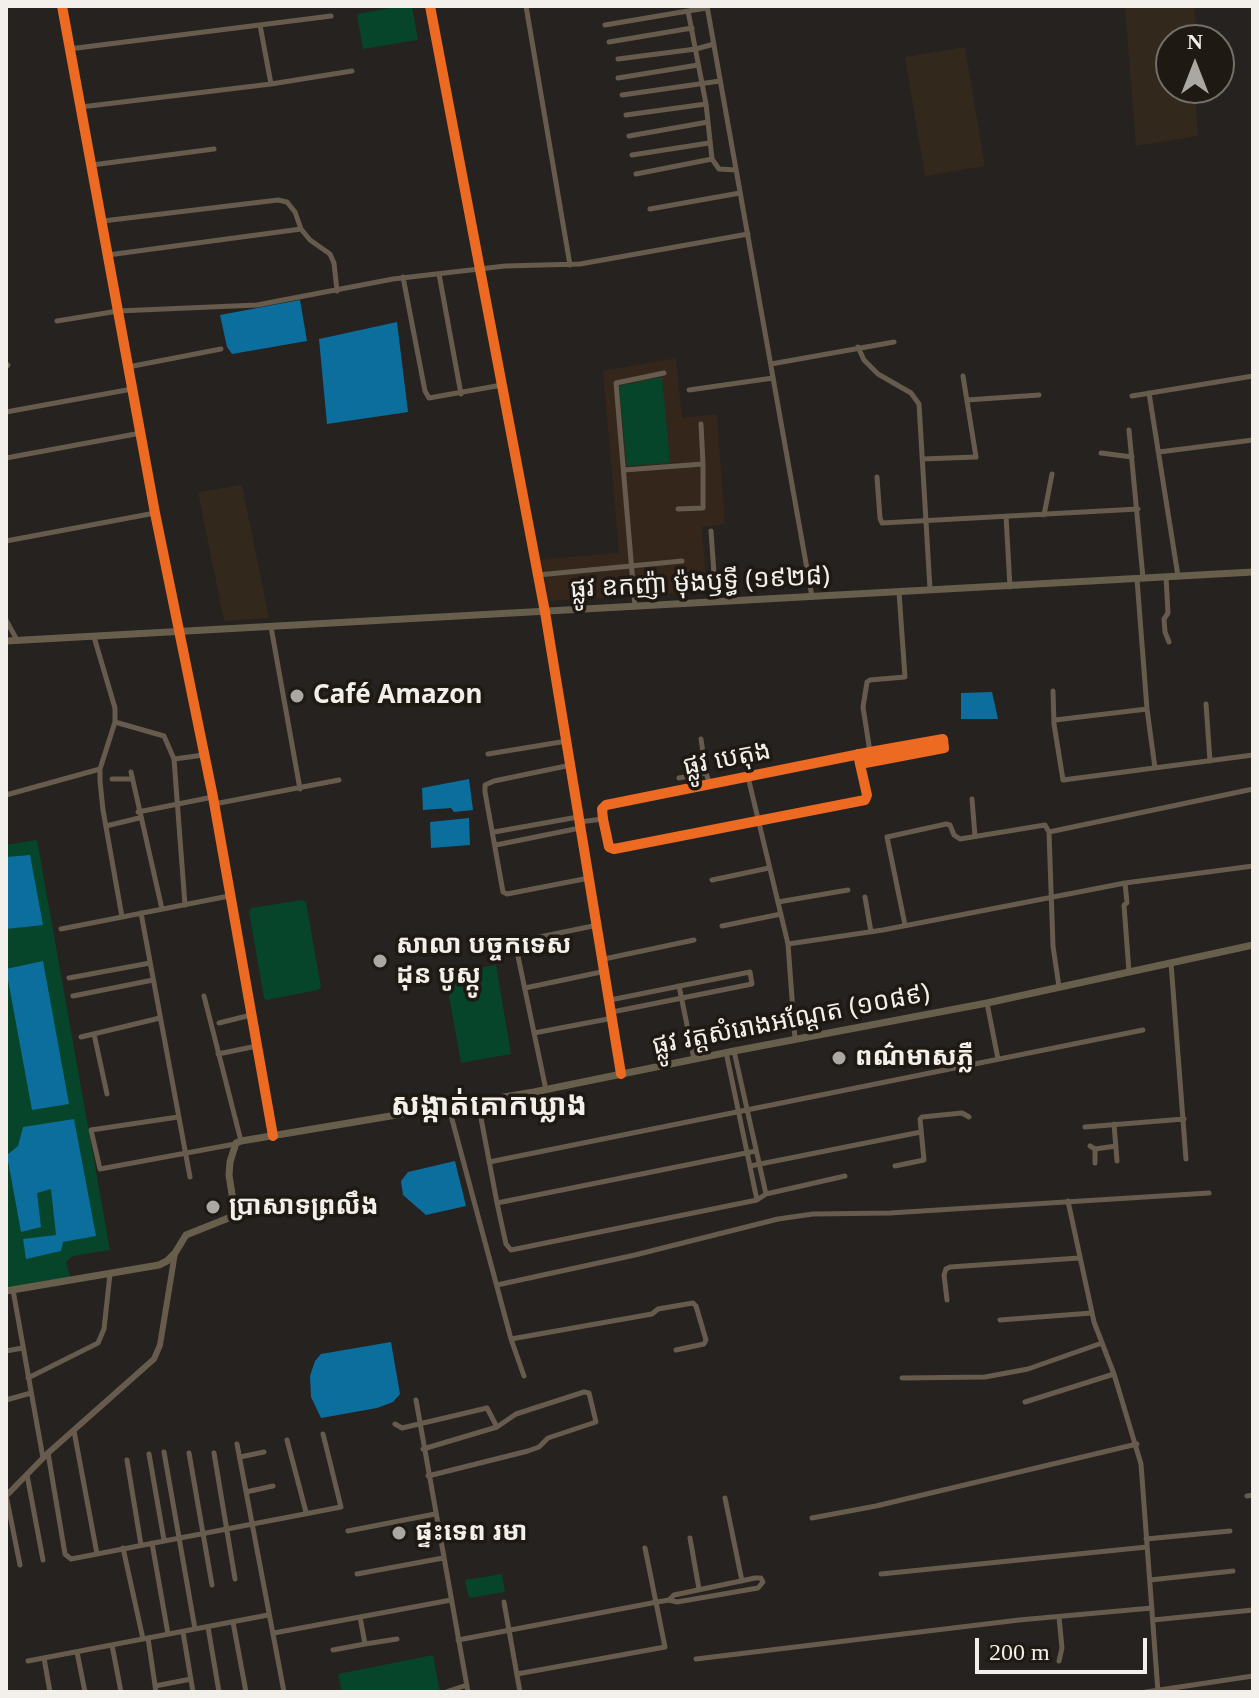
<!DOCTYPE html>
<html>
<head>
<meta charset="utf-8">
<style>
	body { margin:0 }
	#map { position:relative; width:1259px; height:1698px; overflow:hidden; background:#25221f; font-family:Georgia,serif }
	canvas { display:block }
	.frame { position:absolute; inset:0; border:8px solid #f3efea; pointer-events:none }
	.north { position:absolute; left:1155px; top:24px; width:80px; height:80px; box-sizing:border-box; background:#1f1913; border:2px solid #746f69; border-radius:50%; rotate:0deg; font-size:22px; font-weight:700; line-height:32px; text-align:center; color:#f3efea }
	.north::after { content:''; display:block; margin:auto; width:28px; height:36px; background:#aba7a3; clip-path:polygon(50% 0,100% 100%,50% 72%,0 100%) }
	.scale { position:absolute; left:975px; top:1638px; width:172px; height:36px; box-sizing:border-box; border:4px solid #f3efea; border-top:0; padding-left:10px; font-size:24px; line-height:28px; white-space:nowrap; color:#f3efea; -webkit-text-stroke:6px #1f1913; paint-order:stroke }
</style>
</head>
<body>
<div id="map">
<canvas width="1259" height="1698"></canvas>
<div class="frame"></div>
<div class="north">N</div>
<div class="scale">200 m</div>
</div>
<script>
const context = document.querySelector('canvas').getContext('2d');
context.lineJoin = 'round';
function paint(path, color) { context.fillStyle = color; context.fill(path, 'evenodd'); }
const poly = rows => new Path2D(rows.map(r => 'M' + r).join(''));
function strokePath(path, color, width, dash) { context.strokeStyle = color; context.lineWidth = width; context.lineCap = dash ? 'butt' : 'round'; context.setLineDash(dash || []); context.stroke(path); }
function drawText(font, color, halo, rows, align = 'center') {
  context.font = font + ' Georgia,"Noto Sans Khmer",serif'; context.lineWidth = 7; context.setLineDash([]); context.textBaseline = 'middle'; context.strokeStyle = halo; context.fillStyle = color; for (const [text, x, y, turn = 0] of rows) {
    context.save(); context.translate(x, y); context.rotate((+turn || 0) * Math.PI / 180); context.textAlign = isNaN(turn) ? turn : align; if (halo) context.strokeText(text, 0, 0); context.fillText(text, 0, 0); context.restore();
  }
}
const commercial = poly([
	[676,358,682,418,717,414,725,524,702,527,707,592,549,601,541,559,619,553,603,371]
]);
const industrial = poly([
	[1138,6,1194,6,1196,21,1192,26,1193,40,1171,40,1171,88,1195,88,1198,136,1136,146,1125,8],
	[965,47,985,166,925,176,905,57],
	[242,485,269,618,224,621,198,492]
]);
const green = poly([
	[402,6,412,6,418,40,363,49,357,14],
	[662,377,670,463,627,466,619,386],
	[37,840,110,1250,73,1256,66,1262,70,1277,6,1288,6,845],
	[302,900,306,902,321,987,318,990,267,1000,264,998,249,912,251,908],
	[496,965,511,1054,461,1063,445,973],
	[502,1574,505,1592,469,1598,465,1580],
	[433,1655,440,1692,342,1692,338,1674]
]);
const water = poly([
	[300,300,307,341,232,354,227,347,220,315],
	[397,322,408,412,327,424,319,339],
	[992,692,998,719,961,719,961,693],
	[469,779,473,810,454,812,451,808,423,810,422,788],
	[469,818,470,845,431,848,430,822],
	[30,855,43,925,6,929,6,857],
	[43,961,69,1104,32,1110,6,969],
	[74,1119,96,1236,63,1242,61,1251,26,1259,23,1239,56,1235,51,1189,37,1193,41,1227,21,1232,7,1155,18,1146,23,1127],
	[455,1161,466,1206,426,1215,403,1195,401,1181,408,1172],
	[391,1342,400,1394,393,1402,377,1408,321,1418,311,1397,310,1376,315,1361,321,1354]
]);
const minor = poly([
	[62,6,155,513,213,797,273,1136],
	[430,6,545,612,621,1074],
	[526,6,570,265],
	[707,6,812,597],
	[688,11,707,8],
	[260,25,271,84],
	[605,25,688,11,706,104,712,159,719,169,736,170],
	[609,42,692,28],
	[69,49,331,16],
	[618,59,696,49,714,44],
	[618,78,698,65],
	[622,95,720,81],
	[81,107,271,84,352,71],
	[626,115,706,104],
	[629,136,708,122],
	[632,155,709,143],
	[92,165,214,149],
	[636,174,712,159],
	[650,209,740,193],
	[103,221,278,200,287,202,295,212,301,229,310,240,330,254,334,263,337,291],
	[108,255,301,229],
	[439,274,461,394],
	[403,277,425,391,429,398,502,385],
	[57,321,118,311,257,305,393,279,505,266,580,264,748,234],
	[858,347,864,360,878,374,911,393,919,404,930,589],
	[771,364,894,342],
	[6,367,8,365],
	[128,367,221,349],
	[689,390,773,378],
	[1149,393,1178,576],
	[1132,396,1253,376],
	[967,400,1039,395],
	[6,412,132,389],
	[1129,430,1143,578],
	[1159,452,1253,440],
	[1101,453,1132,457],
	[6,458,141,433],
	[922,459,976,457,963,376],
	[624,470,703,464,701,424],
	[877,477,880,518,882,523,1138,509],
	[678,509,703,508,703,464],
	[1044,515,1052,474],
	[1006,516,1010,587],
	[711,531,716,602],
	[6,541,155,513],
	[538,575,682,561],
	[1166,577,1168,613,1164,619,1165,632,1169,642],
	[1137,579,1147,709,1155,768],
	[635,607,616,383,664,373],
	[6,620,17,640],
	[271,627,300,789],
	[94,637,115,708,115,722,100,769,100,781,103,810,122,917],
	[1053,691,1054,724,1063,780,1253,755],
	[1206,704,1210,761],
	[1055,720,1147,709],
	[115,722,164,736,174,759,204,755],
	[701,739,706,773],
	[870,752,863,707,867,682,870,680,905,677,899,592],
	[488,754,567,741],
	[858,754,860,764,867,795,865,800,614,849,609,847,603,819,602,809,606,805,870,752,943,739,944,748,860,764],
	[174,759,185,905],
	[571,765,494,781,485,785,485,792,503,892,507,894,589,878],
	[131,772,162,909],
	[748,777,788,944,795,1039],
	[679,778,706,773,710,785],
	[112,779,132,779],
	[6,795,100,769],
	[972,799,975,836],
	[214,804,339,780],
	[138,812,213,797],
	[579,822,603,819],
	[106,826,139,818],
	[494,832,578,817],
	[1049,832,1253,789],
	[496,845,580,828],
	[712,880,769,868],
	[1125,883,1127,903,1124,905,1129,972],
	[865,897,871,932],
	[778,902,848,890],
	[141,913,190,1177],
	[905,925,887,837,946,824,950,825,954,835,960,839,1045,825,1049,832,1053,946,1059,987],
	[722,926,781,914],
	[61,929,229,896],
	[788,944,883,930,1125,883,1253,866],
	[604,959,694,940],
	[1171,963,1186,1159],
	[69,978,150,963],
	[679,986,694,1059],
	[525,988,606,971],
	[73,996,153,980],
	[204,996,241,1141],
	[610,1000,750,972,752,984,612,1012],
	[987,1003,998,1059],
	[219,1023,251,1015],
	[534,1033,613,1018],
	[94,1034,107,1094],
	[81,1037,160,1018],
	[734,1051,766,1194],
	[726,1052,757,1200],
	[218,1054,257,1046],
	[546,1090,515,942,598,925],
	[478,1102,497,1203,506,1244,511,1250,757,1200,766,1194,845,1176],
	[449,1108,511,1339,524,1376],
	[178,1117,91,1130,100,1169,235,1144],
	[1114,1124,1117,1161],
	[1085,1127,1184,1119],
	[1090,1146,1095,1149,1116,1146],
	[1095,1149,1095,1163],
	[489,1162,1143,1030],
	[750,1166,921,1132],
	[895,1166,924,1160,920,1119,922,1117,962,1113,969,1117],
	[1068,1201,1094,1322,1114,1374,1141,1464,1158,1692],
	[497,1203,756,1151],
	[497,1285,635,1255,778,1219,813,1214,890,1213,1209,1193],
	[13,1290,43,1458],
	[947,1300,944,1275,946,1269,950,1267,1079,1258],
	[1000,1320,1092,1313],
	[511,1339,652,1314,658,1309,693,1303,696,1306,706,1340,704,1344,676,1350],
	[6,1351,23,1348],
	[28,1378,98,1343,104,1329,110,1274],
	[902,1378,985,1377,1028,1369,1102,1343],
	[6,1400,31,1393],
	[416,1400,468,1692],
	[1025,1402,1114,1374],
	[395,1424,402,1428,487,1408,497,1427],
	[74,1431,97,1554],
	[287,1440,306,1512],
	[237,1444,284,1692],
	[423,1449,497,1427,516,1414,584,1392,589,1393,596,1422,548,1438,539,1447,528,1451,428,1476],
	[164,1452,195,1629],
	[48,1453,65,1554,71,1559,341,1507,323,1434],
	[189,1453,212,1585],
	[214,1453,235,1579],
	[149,1454,164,1540],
	[240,1457,264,1452],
	[127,1460,141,1545],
	[27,1475,43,1560],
	[246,1492,273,1486],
	[6,1495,20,1565],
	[1247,1496,1253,1495],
	[725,1498,742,1581],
	[812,1518,876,1506,1137,1444],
	[348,1531,435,1514],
	[690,1538,699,1589],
	[1146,1539,1230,1531],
	[152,1543,168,1634],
	[123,1548,143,1639],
	[357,1574,443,1558],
	[881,1574,1147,1547],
	[1150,1580,1233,1571],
	[504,1602,520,1692],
	[1153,1620,1253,1610],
	[233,1622,246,1692],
	[208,1627,219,1692],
	[183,1632,193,1692],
	[274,1633,451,1600],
	[148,1638,156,1692],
	[458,1640,657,1602,669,1600,677,1602,758,1588,763,1582,761,1578,755,1578,674,1595,669,1600],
	[365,1644,397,1639],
	[112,1645,121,1692],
	[333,1650,365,1644,360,1617],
	[77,1652,85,1692],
	[44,1658,50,1692],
	[696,1659,1019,1620,1152,1608],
	[28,1661,268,1615],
	[1059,1661,1062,1648,1059,1617],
	[517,1674,665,1647,645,1548],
	[155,1686,191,1679],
	[446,1692,467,1685],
	[1146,1692,1253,1676]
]);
const tertiary = poly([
	[6,1496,48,1453,154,1359,160,1345,175,1253]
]);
const secondary = poly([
	[6,641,1253,572],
	[6,1291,159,1265,167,1261,175,1253,186,1235,231,1217,234,1207,229,1175,230,1162,236,1143,241,1141,534,1092,734,1051,987,1003,1253,945]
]);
const cycleway = poly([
	[62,6,155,513,213,797,273,1136],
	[430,6,545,612,621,1074],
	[858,754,860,764,867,795,865,800,614,849,609,847,603,819,602,809,606,805,870,752,943,739,944,748,860,764]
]);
const markers = [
	[297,696,8,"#aba7a3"],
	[380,961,8,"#aba7a3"],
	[839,1058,8,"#aba7a3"],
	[213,1207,8,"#aba7a3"],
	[399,1533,8,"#aba7a3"]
];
const streetNames = [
	["ផ្លូវ ឧកញ៉ា ម៉ុងឫទ្ធី (១៩២៨)",700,583,-3],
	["ផ្លូវ បេតុង",727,759,-11],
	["ផ្លូវ វត្តសំរោងអណ្ដែត (១០៨៩)",791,1020,-11]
];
const poiNames = [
	["Café Amazon",313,696],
	["សាលា បច្ចកទេស",396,946],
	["ដុន បូស្កូ",396,976],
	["ពណ៌មាសភ្លឺ",855,1058],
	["ប្រាសាទព្រលឹង",229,1207],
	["ផ្ទះទេព រមា",415,1533]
];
const quarterNames = [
	["សង្កាត់គោកឃ្លាង",489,1106]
];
paint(commercial, '#35261c');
paint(industrial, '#32281b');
paint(green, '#064529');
paint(water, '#0c6e9c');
strokePath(minor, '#665b4c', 5);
strokePath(tertiary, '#665b4c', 6);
strokePath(secondary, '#685e4c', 7);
strokePath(cycleway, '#ed6a23', 10);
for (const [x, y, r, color] of markers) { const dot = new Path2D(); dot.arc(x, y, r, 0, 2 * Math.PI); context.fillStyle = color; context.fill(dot); strokePath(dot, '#1f1913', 3); }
drawText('26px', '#f3efea', '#1f1913', streetNames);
drawText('bold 26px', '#f3efea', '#1f1913', poiNames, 'left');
drawText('bold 30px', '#f3efea', '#1f1913', quarterNames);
</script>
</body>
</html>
